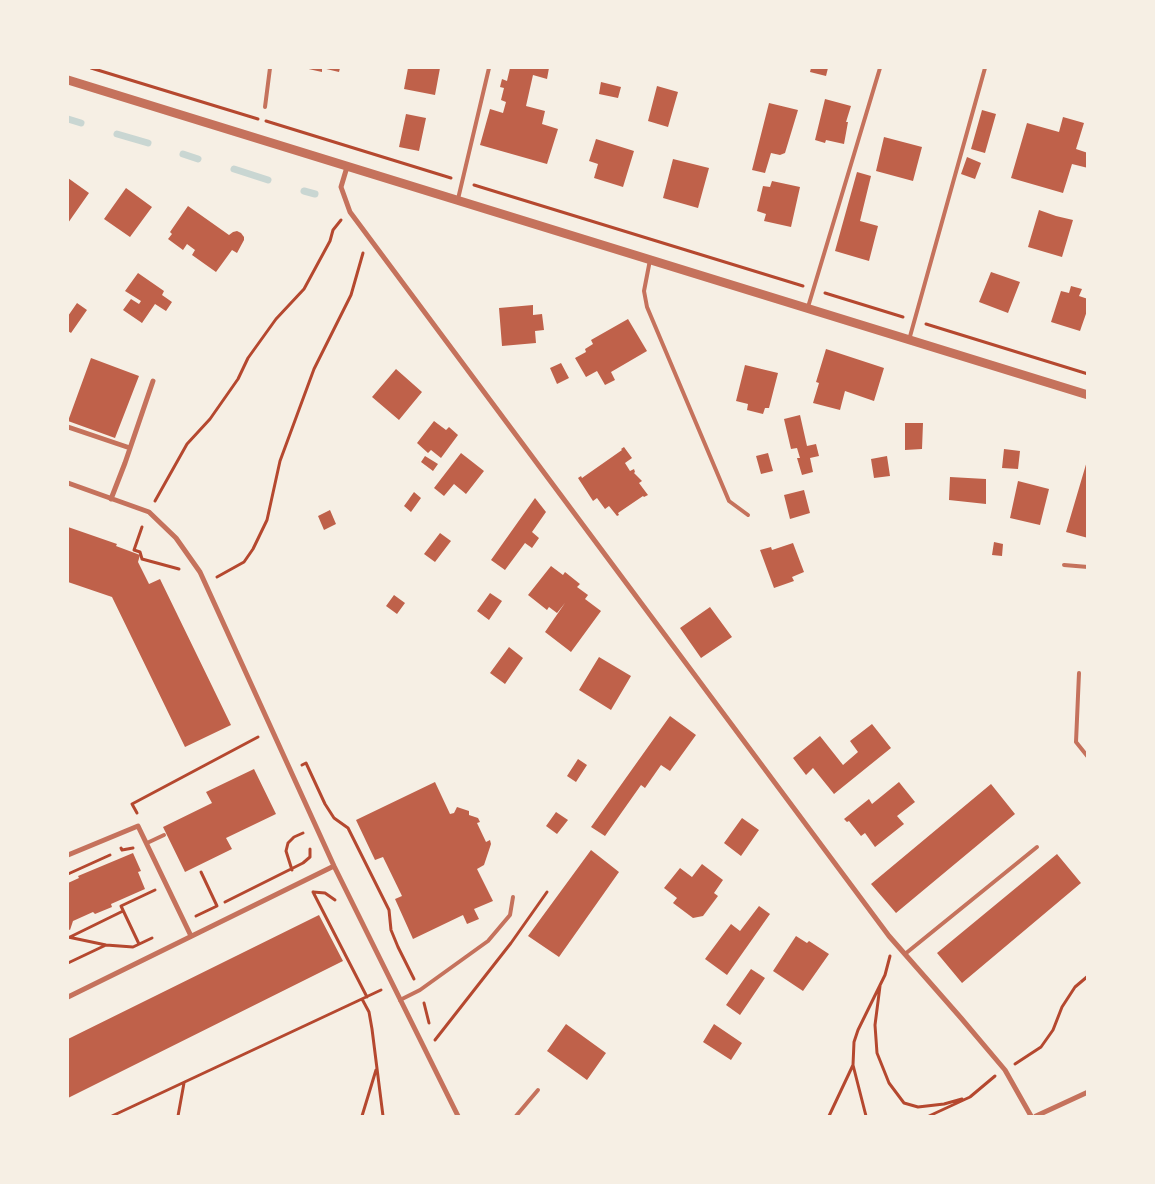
<!DOCTYPE html>
<html>
<head>
<meta charset="utf-8">
<style>
	body { margin:0 }
	#map { position:relative; width:1155px; height:1184px; overflow:hidden; background:#f6efe4; font-family:"Source Sans 3",sans-serif }
	canvas { display:block }
	.frame { position:absolute; inset:0; border:69px solid #f6efe4; pointer-events:none }
</style>
</head>
<body>
<div id="map">
<canvas width="1155" height="1184"></canvas>
<div class="frame"></div>
</div>
<script>
const context = document.querySelector('canvas').getContext('2d');
context.lineJoin = 'round';
const poly = rows => new Path2D(rows.map(r => 'M' + r).join(''));
function strokePath(path, color, width, dash) { context.strokeStyle = color; context.lineWidth = width; context.lineCap = dash ? 'butt' : 'round'; context.setLineDash(dash || []); context.stroke(path); }
function paint(path, color) { context.fillStyle = color; context.fill(path, 'evenodd'); }
const stream = poly([
	[68,119,81,123],
	[117,134,148,143],
	[183,154,198,159],
	[234,169,268,180],
	[304,191,315,194]
]);
const building = poly([
	[304,68,340,68,339,72,322,68,322,72],
	[408,68,440,68,435,95,404,89],
	[510,68,549,68,547,79,533,75,526,106,545,111,542,124,558,129,547,164,480,145,490,109,503,113,506,102,501,100,504,88,500,87,502,79,507,81],
	[811,68,828,68,826,76,810,72],
	[601,82,621,87,618,98,599,94],
	[657,86,678,92,668,127,648,121],
	[825,99,851,106,846,122,848,122,844,144,826,140,825,143,815,140],
	[769,103,798,110,785,153,780,155,771,153,765,173,752,170],
	[982,110,996,114,985,153,971,149],
	[406,114,426,118,419,151,399,147],
	[1063,117,1084,123,1076,149,1088,153,1088,168,1072,164,1063,193,1011,178,1027,123,1059,132],
	[884,137,922,147,913,181,876,171],
	[596,139,634,151,623,187,594,178,598,164,589,161],
	[967,157,981,163,975,179,961,174],
	[673,159,709,168,698,208,663,198],
	[857,172,871,176,860,221,878,226,869,261,835,251],
	[68,178,89,193,68,223],
	[772,181,800,187,791,227,764,221,766,214,757,211,763,186,770,187],
	[126,188,152,207,130,237,104,219],
	[188,206,229,235,233,232,237,231,241,233,244,237,244,240,237,253,232,250,216,272,192,255,195,250,187,244,183,250,168,239,172,234,170,232],
	[1039,210,1056,216,1073,220,1062,257,1028,247],
	[991,272,1020,282,1008,313,979,302],
	[138,273,164,291,162,295,172,302,166,311,155,304,142,323,123,310,131,299,139,304,141,301,125,291],
	[1071,286,1082,289,1079,296,1088,299,1088,308,1080,331,1051,322,1061,291,1069,293],
	[77,303,87,310,71,333,68,331,68,316],
	[533,305,533,315,542,314,544,330,535,331,536,343,502,346,499,308],
	[628,319,647,351,611,372,615,380,605,385,597,371,586,377,575,358,586,352,585,349,593,344,591,340],
	[826,349,884,368,874,401,845,391,840,410,813,403,819,383,816,382],
	[91,358,139,376,115,438,68,421],
	[561,363,569,378,557,384,550,368],
	[745,365,778,373,769,408,765,408,763,414,747,410,748,404,736,401],
	[396,369,422,392,399,420,372,397],
	[800,415,807,446,816,444,819,456,810,458,813,472,802,475,797,458,800,458,797,448,791,449,784,419],
	[434,421,446,430,449,427,458,435,441,458,431,450,428,453,417,443],
	[905,423,923,423,922,449,905,450],
	[624,447,632,458,625,463,630,471,634,469,635,472,634,473,642,481,639,483,648,495,644,497,643,496,618,513,619,515,617,516,609,506,605,509,597,498,593,501,578,478,581,476,582,478,622,450,621,449],
	[1004,449,1020,451,1018,469,1002,468],
	[461,453,484,471,466,494,454,484,444,496,434,488],
	[768,453,773,471,761,474,756,456],
	[425,456,438,464,433,471,421,462],
	[887,456,890,476,874,478,871,459],
	[1087,461,1088,462,1088,538,1066,532],
	[950,477,986,479,986,504,949,500],
	[1018,481,1049,489,1040,525,1010,518],
	[804,490,810,513,790,519,784,495],
	[414,492,421,498,411,512,404,506],
	[535,498,546,512,532,532,539,538,532,548,525,543,505,570,491,560],
	[330,510,336,524,324,530,318,516],
	[68,527,117,544,116,546,140,555,138,562,149,584,160,579,231,725,185,747,112,597,68,582],
	[440,533,451,541,435,562,424,554],
	[994,542,1003,544,1002,556,992,555],
	[793,543,804,572,792,577,794,581,774,588,760,550,771,547,772,550],
	[551,566,563,575,565,572,580,584,577,587,588,595,585,599,601,611,571,652,545,632,565,603,557,613,549,607,547,610,528,595],
	[490,593,502,601,489,620,477,611],
	[394,595,405,603,397,614,386,606],
	[710,607,732,637,701,658,680,628],
	[509,647,523,658,505,684,490,673],
	[599,657,631,676,611,710,579,690],
	[670,716,696,735,670,771,661,765,645,788,641,785,605,836,591,827],
	[872,724,891,748,834,794,813,768,806,775,793,758,820,736,843,765,858,752,850,741],
	[578,759,587,765,576,782,567,776],
	[254,769,276,814,226,838,232,849,185,872,163,827,212,803,206,792],
	[435,782,450,814,454,813,457,807,469,811,469,815,478,818,480,822,477,823,486,842,490,840,491,844,484,865,477,869,493,901,474,909,479,919,467,924,463,915,413,939,395,899,402,896,383,857,375,860,356,820],
	[899,782,915,802,897,816,904,824,875,847,865,833,861,836,849,821,847,822,844,819,869,799,872,804],
	[991,784,1015,814,896,913,871,884],
	[556,812,568,820,557,834,546,826],
	[742,818,759,830,741,856,724,843],
	[591,850,619,872,559,957,528,936],
	[133,853,141,871,138,872,145,889,111,904,112,907,95,914,93,912,73,921,70,930,68,929,68,883,79,878,78,876],
	[1057,854,1081,883,962,983,937,953],
	[702,864,723,880,714,893,718,896,703,916,693,918,673,903,677,898,664,888,680,868,692,877],
	[759,906,770,914,727,975,705,959,731,924,740,931],
	[319,915,343,961,68,1098,68,1039],
	[796,936,807,943,809,941,829,954,803,991,773,971],
	[751,969,765,978,740,1015,726,1005],
	[566,1024,606,1053,587,1080,547,1051],
	[714,1024,742,1043,731,1060,703,1042]
]);
const path = poly([
	[91,68,258,119],
	[266,121,451,178],
	[474,185,803,286],
	[825,293,903,317],
	[926,324,1088,374],
	[155,501,187,444,210,419,238,379,248,358,276,319,304,289,330,241,333,230,341,220],
	[142,527,134,550,140,552,142,559,179,569],
	[217,577,244,562,253,549,267,520,280,461,314,369,351,295,363,253],
	[302,765,306,763,325,804,334,818,348,828,389,910,391,930,398,947,414,979],
	[137,813,132,804,258,737],
	[121,848,122,850,133,848],
	[292,870,286,851,288,843,294,837,303,833],
	[201,872,217,906],
	[68,874,110,855],
	[313,892,325,893,335,900],
	[313,892,367,997],
	[225,902,303,863,310,857,310,849],
	[196,916,217,906],
	[68,937,106,945,133,947,152,938],
	[70,937,123,911],
	[139,944,121,906,155,890],
	[68,963,106,945],
	[880,986,875,1025,877,1053,889,1083,904,1103,918,1107,944,1104,962,1099],
	[362,999,369,1012,372,1029,383,1116],
	[424,1003,429,1023],
	[435,1040,511,943,547,892],
	[1015,1064,1041,1047,1053,1030,1062,1007,1075,987,1088,976],
	[112,1116,381,990],
	[178,1116,184,1083],
	[362,1116,376,1070],
	[829,1116,853,1065],
	[866,1116,853,1065,854,1042,858,1030,885,975,890,956],
	[929,1116,970,1097,995,1076]
]);
const service = poly([
	[265,107,270,68],
	[458,199,489,68],
	[650,260,644,291,647,307,729,501,748,515],
	[808,307,880,68],
	[909,340,985,68],
	[1064,565,1088,567],
	[1079,673,1076,742,1088,757],
	[147,843,164,835],
	[905,954,1037,847],
	[400,1000,420,990,488,941,510,915,513,897],
	[516,1116,538,1090]
]);
const minor = poly([
	[347,167,341,187,350,212,889,936,961,1018,1005,1070,1031,1116],
	[68,427,130,448],
	[68,483,149,512,176,538,200,572,334,866,458,1116],
	[111,499,125,463,153,381],
	[68,855,138,826,191,936],
	[68,997,334,866],
	[1036,1116,1088,1092]
]);
const tertiary = poly([
	[68,80,1088,395]
]);
strokePath(stream, '#c9d6d2', 7);
paint(building, '#bf614a');
strokePath(path, '#b5482f', 3);
strokePath(service, '#c5725c', 4);
strokePath(minor, '#c5725c', 5);
strokePath(tertiary, '#c5725c', 9);
</script>
</body>
</html>
